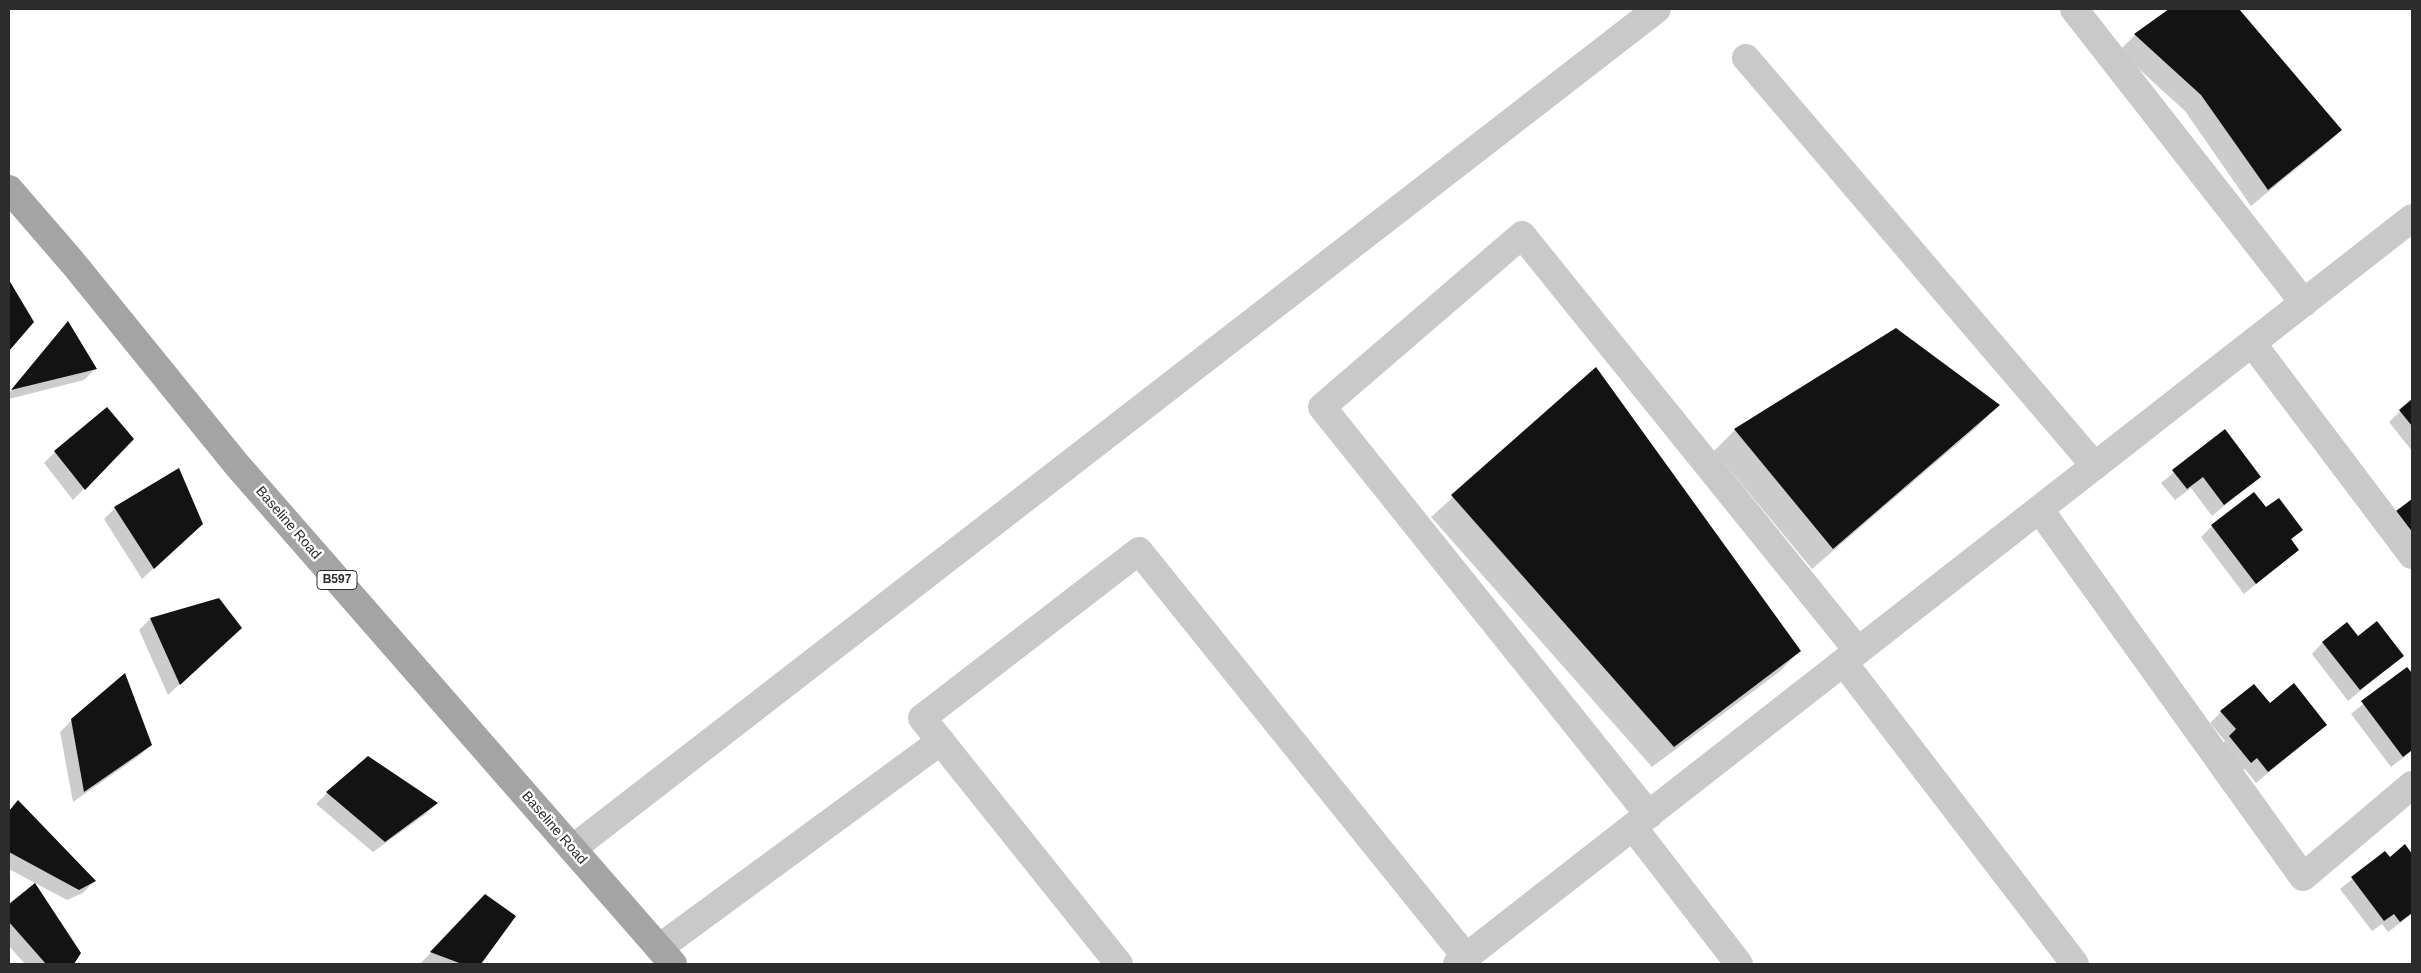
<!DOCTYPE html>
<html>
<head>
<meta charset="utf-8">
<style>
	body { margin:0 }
	#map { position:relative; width:2421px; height:973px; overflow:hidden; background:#fff; font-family:Helvetica,sans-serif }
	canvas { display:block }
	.frame { position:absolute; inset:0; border:10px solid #2c2c2c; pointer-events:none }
</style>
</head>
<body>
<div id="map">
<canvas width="2421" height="973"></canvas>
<div class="frame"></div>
</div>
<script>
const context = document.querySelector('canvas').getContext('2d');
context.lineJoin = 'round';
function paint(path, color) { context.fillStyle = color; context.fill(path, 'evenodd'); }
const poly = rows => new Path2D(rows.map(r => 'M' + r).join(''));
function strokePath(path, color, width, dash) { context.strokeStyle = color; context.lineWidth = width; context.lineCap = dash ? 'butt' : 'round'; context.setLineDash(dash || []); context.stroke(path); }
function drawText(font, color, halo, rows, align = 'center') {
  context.font = font + ' Helvetica,sans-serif'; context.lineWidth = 5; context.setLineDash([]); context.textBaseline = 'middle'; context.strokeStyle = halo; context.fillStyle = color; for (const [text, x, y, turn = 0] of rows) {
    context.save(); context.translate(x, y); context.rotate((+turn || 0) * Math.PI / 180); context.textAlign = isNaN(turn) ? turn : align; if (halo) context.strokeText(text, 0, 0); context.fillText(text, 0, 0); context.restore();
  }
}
const shadow = poly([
	[2171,9,2236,9,2341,130,2324,146,2251,206,2185,111,2119,51,2135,35],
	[9,284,33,322,9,349],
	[67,323,95,369,84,380,9,399,9,393],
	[1896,329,1998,405,1978,426,1812,569,1714,451,1735,430],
	[1596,369,1800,651,1779,672,1652,767,1431,517],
	[2412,400,2412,451,2389,422],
	[2225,431,2259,477,2212,516,2191,488,2175,500,2161,483],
	[132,439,73,500,44,463,55,452],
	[115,508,190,535,142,579,104,519],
	[2266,509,2301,530,2290,541,2297,550,2244,594,2201,537,2212,526],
	[218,599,229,639,168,695,139,630,150,619],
	[2357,638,2402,656,2348,701,2312,654,2323,642],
	[2407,668,2412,675,2412,751,2391,767,2351,714],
	[2270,705,2326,725,2256,783,2245,769,2239,773,2218,748,2225,741,2210,723,2221,712],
	[72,720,151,745,139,756,73,802,60,732],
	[327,793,437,803,426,814,373,852,316,804],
	[18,802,94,881,83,893,67,900,9,869,9,811],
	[2405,846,2412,856,2412,914,2388,932,2382,924,2372,931,2340,889,2385,853,2390,858],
	[35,885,79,953,73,964,25,964,9,946,9,905],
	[474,907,515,916,479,964,420,964]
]);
const building = poly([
	[2169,9,2239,9,2342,130,2268,190,2201,95,2134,34],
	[9,280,34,322,9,351],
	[68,321,97,369,11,390],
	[1896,328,2000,405,1833,549,1734,429],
	[1596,367,1801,651,1674,747,1451,495],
	[2412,399,2412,426,2399,410],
	[107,407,134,439,85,490,54,451],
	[2225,429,2261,477,2224,505,2203,477,2187,489,2172,470],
	[179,468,203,524,154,569,114,507],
	[2254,492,2266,507,2279,498,2303,530,2291,539,2299,550,2256,584,2211,525],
	[2412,499,2412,532,2396,511],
	[219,598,242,628,180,685,150,618],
	[2377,621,2404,656,2360,690,2322,642,2347,622,2358,636],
	[2407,667,2412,673,2412,750,2403,757,2361,701],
	[125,673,152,745,84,792,71,719],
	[2294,683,2327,725,2268,772,2257,758,2251,763,2229,736,2236,729,2220,711,2254,684,2270,703],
	[368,756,438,803,385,842,326,792],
	[18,800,96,881,79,890,9,852,9,811],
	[2405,844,2412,854,2412,913,2400,922,2394,914,2384,921,2351,877,2385,851,2390,857],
	[35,883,81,953,74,964,46,964,9,922,9,904],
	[485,894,516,916,481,964,462,964,430,952]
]);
const minor = poly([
	[2074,9,2304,303],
	[1746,58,2095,466],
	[2252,343,2412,555],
	[2040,510,2303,877,2412,785],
	[1844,663,2075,964],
	[1649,815,1322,407,1522,235,1858,651],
	[1633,827,1739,964],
	[572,849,1657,9],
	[659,948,941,741],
	[1119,964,922,718,1139,551,1466,957],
	[1457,964,2412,218]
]);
const major = poly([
	[9,189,73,263,237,465,673,964]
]);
const shields = [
	[337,580,40]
];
const shieldNames = [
	["B597",337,580]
];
const streetNames = [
	["Baseline Road",288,523,49],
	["Baseline Road",554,828,49]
];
paint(shadow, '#0003');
paint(building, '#131313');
strokePath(minor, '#c9c9c9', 28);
strokePath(major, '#a4a4a4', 28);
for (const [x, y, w] of shields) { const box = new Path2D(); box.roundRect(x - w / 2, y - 9.5, w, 19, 4); context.fillStyle = '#fff'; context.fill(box); strokePath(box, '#2c2c2c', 1); }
drawText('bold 12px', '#2c2c2c', null, shieldNames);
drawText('14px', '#2c2c2c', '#fff', streetNames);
</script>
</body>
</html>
